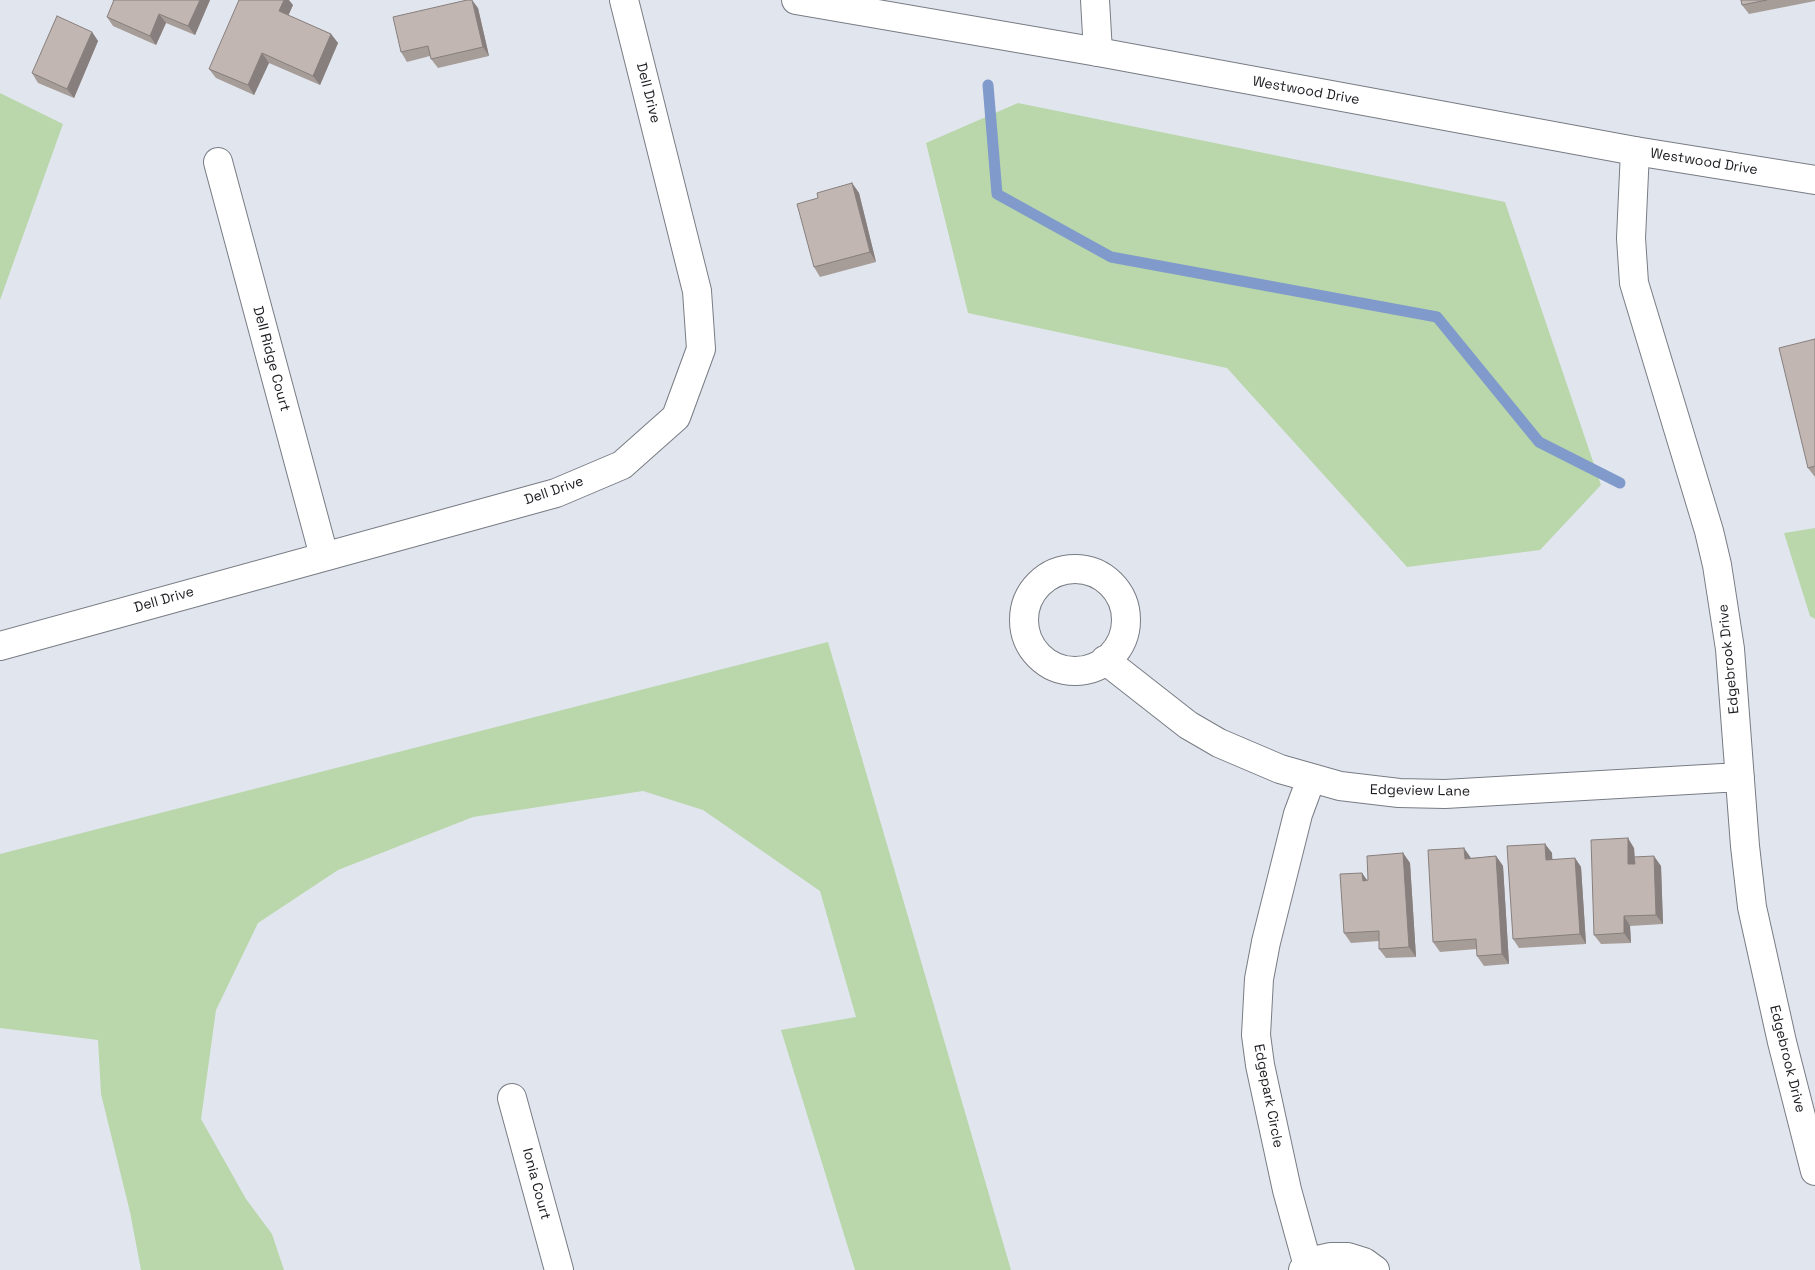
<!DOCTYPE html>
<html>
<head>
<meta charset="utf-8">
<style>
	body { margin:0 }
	canvas { display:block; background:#e1e5ee }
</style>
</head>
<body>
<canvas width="1815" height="1270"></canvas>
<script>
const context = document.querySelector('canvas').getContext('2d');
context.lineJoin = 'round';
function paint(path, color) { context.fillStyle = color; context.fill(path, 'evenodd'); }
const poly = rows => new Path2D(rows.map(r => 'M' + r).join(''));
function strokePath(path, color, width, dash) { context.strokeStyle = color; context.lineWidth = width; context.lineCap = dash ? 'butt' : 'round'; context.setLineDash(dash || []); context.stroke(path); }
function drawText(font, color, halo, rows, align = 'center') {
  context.font = font + ' "Space Grotesk",sans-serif'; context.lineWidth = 4; context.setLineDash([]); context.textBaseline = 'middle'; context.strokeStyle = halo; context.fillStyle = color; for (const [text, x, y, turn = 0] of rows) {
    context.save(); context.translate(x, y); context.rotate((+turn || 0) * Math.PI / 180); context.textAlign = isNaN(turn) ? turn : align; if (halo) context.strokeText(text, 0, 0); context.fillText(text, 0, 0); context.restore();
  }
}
const green = poly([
	[0,93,63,124,0,300],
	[1018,103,1505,202,1601,485,1540,550,1407,567,1227,368,968,313,926,143],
	[1815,528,1815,619,1810,616,1784,533],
	[828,642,1011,1270,855,1270,781,1030,856,1017,820,891,703,810,643,791,473,817,338,870,258,923,216,1010,201,1119,246,1199,272,1234,284,1270,141,1270,130,1212,101,1094,98,1040,0,1028,0,854]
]);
const stream = poly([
	[988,85,997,194,1111,257,1437,317,1539,442,1620,483]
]);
const minor = poly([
	[1095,0,1098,52],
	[1635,151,1631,238,1634,283,1709,531,1717,565,1730,649,1745,846,1752,907,1782,1042,1815,1171],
	[218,162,324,556],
	'1024 620a51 51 0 1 1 102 0a51 51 0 1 1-102 0Z',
	[0,646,556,493,622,465,676,417,701,349,697,291,624,0],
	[1105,660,1188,725,1219,743,1280,769,1340,786,1399,793,1445,794,1740,777],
	[512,1098,559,1270],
	[1308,1266,1287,1190,1260,1065,1256,1035,1259,979,1266,942,1298,814,1311,779],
	[1303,1270,1313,1261,1331,1257,1348,1257,1364,1262,1375,1270]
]);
const tertiary = poly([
	[796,0,1098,52,1635,151,1815,180]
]);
const wall = poly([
	[112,0,210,0,195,35,166,23,156,45,113,26,107,17,114,1],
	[1741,0,1815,0,1815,1,1749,14,1742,5],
	[293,5,288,15,331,34,338,43,320,85,269,63,254,95,216,78,209,69],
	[478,8,489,56,438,68,431,59,430,56,407,62,401,52],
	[92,32,98,41,74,98,38,83,32,73],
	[852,183,859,193,876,262,820,277,814,267],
	[1815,339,1815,477,1808,468],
	[1545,844,1552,853,1552,860,1575,858,1581,867,1586,944,1519,948,1513,939],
	[1634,848,1635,857,1661,866,1663,924,1630,926,1631,943,1601,944,1594,935],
	[1403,853,1410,863,1416,957,1386,958,1379,949,1379,941,1351,943,1344,933,1362,873,1367,880,1368,880],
	[1496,856,1503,866,1509,964,1484,966,1477,956,1477,949,1440,952,1433,942,1471,858]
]);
const shadedWall = poly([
	[200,0,210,0,195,35,188,26],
	[284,0,289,0,293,5,286,21,279,11],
	[472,0,478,8,489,56,483,47],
	[159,14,166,23,156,45,150,36],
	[92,32,98,41,74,98,67,89],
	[331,34,338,43,320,85,313,76],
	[262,53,269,63,254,95,248,85],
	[852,183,859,193,876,262,870,252],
	[1628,838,1634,848,1635,874,1628,864],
	[1545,844,1552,853,1553,870,1546,860],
	[1464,848,1471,858,1465,859],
	[1403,853,1410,863,1416,957,1409,947],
	[1496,856,1503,866,1509,964,1502,954],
	[1654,856,1661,866,1663,924,1656,915],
	[1575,858,1581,867,1586,944,1580,934],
	[1362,873,1368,882,1363,881],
	[1624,916,1630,926,1631,943,1624,933]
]);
const building = poly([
	[114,0,200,0,188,26,159,14,150,36,107,17,114,0],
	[239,0,284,0,279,11,331,34,313,76,262,53,248,85,209,69,239,0],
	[467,0,472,0,483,47,431,59,428,46,401,52,393,17,467,0],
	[1741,0,1767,0,1742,5,1741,0],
	[57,16,92,32,67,89,32,73,57,16],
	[852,183,870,252,814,267,797,204,818,198,817,193,852,183],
	[1815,339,1815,466,1808,468,1779,348,1815,339],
	[1628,838,1628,864,1635,864,1634,857,1654,856,1656,915,1624,916,1624,933,1594,935,1591,840,1628,838],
	[1545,844,1546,860,1575,858,1580,934,1513,939,1507,846,1545,844],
	[1464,848,1465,859,1496,856,1502,954,1477,956,1476,939,1433,942,1428,850,1464,848],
	[1403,853,1409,947,1379,949,1379,931,1344,933,1340,874,1362,873,1363,881,1368,880,1367,856,1403,853]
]);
const streetNames = [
	["Westwood Drive",1306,91,10],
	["Dell Drive",648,93,76],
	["Westwood Drive",1704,162,9],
	["Dell Ridge Court",271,359,75],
	["Dell Drive",554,491,-19],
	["Dell Drive",164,600,-16],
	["Edgebrook Drive",1729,659,-96],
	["Edgeview Lane",1420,791,1],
	["Edgebrook Drive",1787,1059,76],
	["Edgepark Circle",1268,1096,79],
	["Ionia Court",536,1184,75]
];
paint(green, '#b9d7ab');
strokePath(stream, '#809bcb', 11);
strokePath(minor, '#787c84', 30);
strokePath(tertiary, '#787c84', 30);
strokePath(minor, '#fff', 28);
strokePath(tertiary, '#fff', 28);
paint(wall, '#a69d99');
paint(shadedWall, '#877f7d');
paint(building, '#c1b6b2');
strokePath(building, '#877f7d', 1);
drawText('14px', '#1b1c20', '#fff', streetNames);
</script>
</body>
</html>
